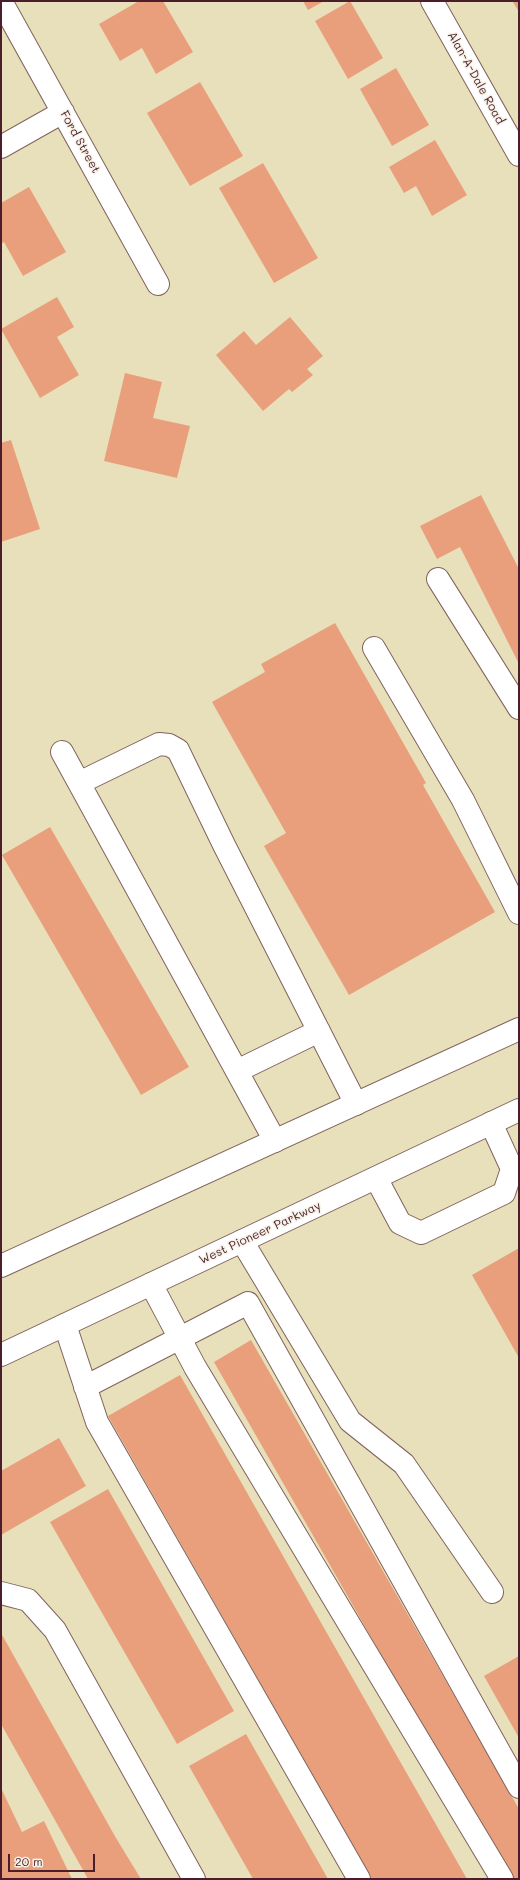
<!DOCTYPE html>
<html>
<head>
<meta charset="utf-8">
<style>
	body { margin:0 }
	#map { position:relative; width:520px; height:1880px; overflow:hidden; background:#e7e0ba; font-family:Mali,sans-serif }
	canvas { display:block }
	.frame { position:absolute; inset:0; border:2px solid #4a1f2b; pointer-events:none }
	.scale { position:absolute; left:8px; top:1854px; width:87px; height:18px; box-sizing:border-box; border:2px solid #4a1f2b; border-top:0; padding-left:5px; font-size:12px; line-height:14px; white-space:nowrap; color:#4a1f2b; -webkit-text-stroke:3px #f7f3e8; paint-order:stroke }
</style>
</head>
<body>
<div id="map">
<canvas width="520" height="1880"></canvas>
<div class="frame"></div>
<div class="scale">20 m</div>
</div>
<script>
const context = document.querySelector('canvas').getContext('2d');
context.lineJoin = 'round';
function paint(path, color) { context.fillStyle = color; context.fill(path, 'evenodd'); }
const poly = rows => new Path2D(rows.map(r => 'M' + r).join(''));
function strokePath(path, color, width, dash) { context.strokeStyle = color; context.lineWidth = width; context.lineCap = dash ? 'butt' : 'round'; context.setLineDash(dash || []); context.stroke(path); }
function drawText(font, color, halo, rows, align = 'center') {
  context.font = font + ' Mali,sans-serif'; context.lineWidth = 3; context.setLineDash([]); context.textBaseline = 'middle'; context.strokeStyle = halo; context.fillStyle = color; for (const [text, x, y, turn = 0] of rows) {
    context.save(); context.translate(x, y); context.rotate((+turn || 0) * Math.PI / 180); context.textAlign = isNaN(turn) ? turn : align; if (halo) context.strokeText(text, 0, 0); context.fillText(text, 0, 0); context.restore();
  }
}
const building = poly([
	[139,1,163,1,193,52,156,74,142,48,120,61,99,24],
	[303,1,324,1,308,10],
	[350,1,383,58,348,79,315,21],
	[515,1,519,1,519,12,513,2],
	[396,68,429,125,392,146,360,89],
	[200,82,243,156,190,186,147,113],
	[435,140,467,195,432,216,416,186,404,193,389,167],
	[263,163,318,258,274,283,219,188],
	[29,187,66,252,23,276,4,242,1,244,1,203],
	[57,297,74,327,57,337,79,375,40,398,1,329],
	[290,317,323,356,307,369,313,375,292,392,289,389,263,411,216,355,244,331,256,345],
	[125,373,162,382,153,418,190,426,177,478,104,461],
	[11,440,40,529,1,542,1,443],
	[481,495,519,569,519,664,460,547,437,559,420,526],
	[335,623,426,783,423,785,495,912,349,995,264,846,286,833,212,702,265,672,261,664],
	[50,827,189,1067,141,1095,2,855],
	[519,1248,519,1358,472,1275],
	[251,1340,519,1809,519,1879,509,1879,214,1362],
	[180,1375,467,1879,372,1879,108,1416],
	[59,1438,86,1486,1,1535,1,1471],
	[108,1489,234,1711,177,1744,50,1522],
	[1,1633,116,1838,141,1879,88,1879,1,1724],
	[519,1656,519,1738,484,1676],
	[246,1734,328,1879,253,1879,189,1766],
	[1,1788,22,1832,44,1821,72,1879,1,1879]
]);
const minor = poly([
	[1,1,158,284],
	[432,1,519,155],
	[1,147,63,112],
	[438,579,519,708],
	[374,648,463,800,519,913],
	[62,752,275,1141],
	[79,783,159,744,169,745,178,750,224,845,356,1104],
	[237,1071,319,1031],
	[376,1178,400,1223,421,1233,504,1193,512,1169,491,1123],
	[242,1241,350,1421,404,1464,492,1592],
	[151,1284,195,1367,502,1879],
	[65,1325,97,1422,359,1879],
	[85,1387,248,1303,519,1787],
	[1,1593,28,1600,55,1630,194,1879]
]);
const major = poly([
	[1,1266,519,1029],
	[1,1355,519,1110]
]);
const streetNames = [
	["Alan-A-Dale Road",476,78,61],
	["Ford Street",80,142,61],
	["West Pioneer Parkway",260,1233,-25]
];
paint(building, '#ea9f7c');
strokePath(minor, '#81635d', 24);
strokePath(major, '#81635d', 24);
strokePath(minor, '#fff', 22);
strokePath(major, '#fff', 22);
drawText('12px', '#4a1f2b', '#f7f3e8', streetNames);
</script>
</body>
</html>
